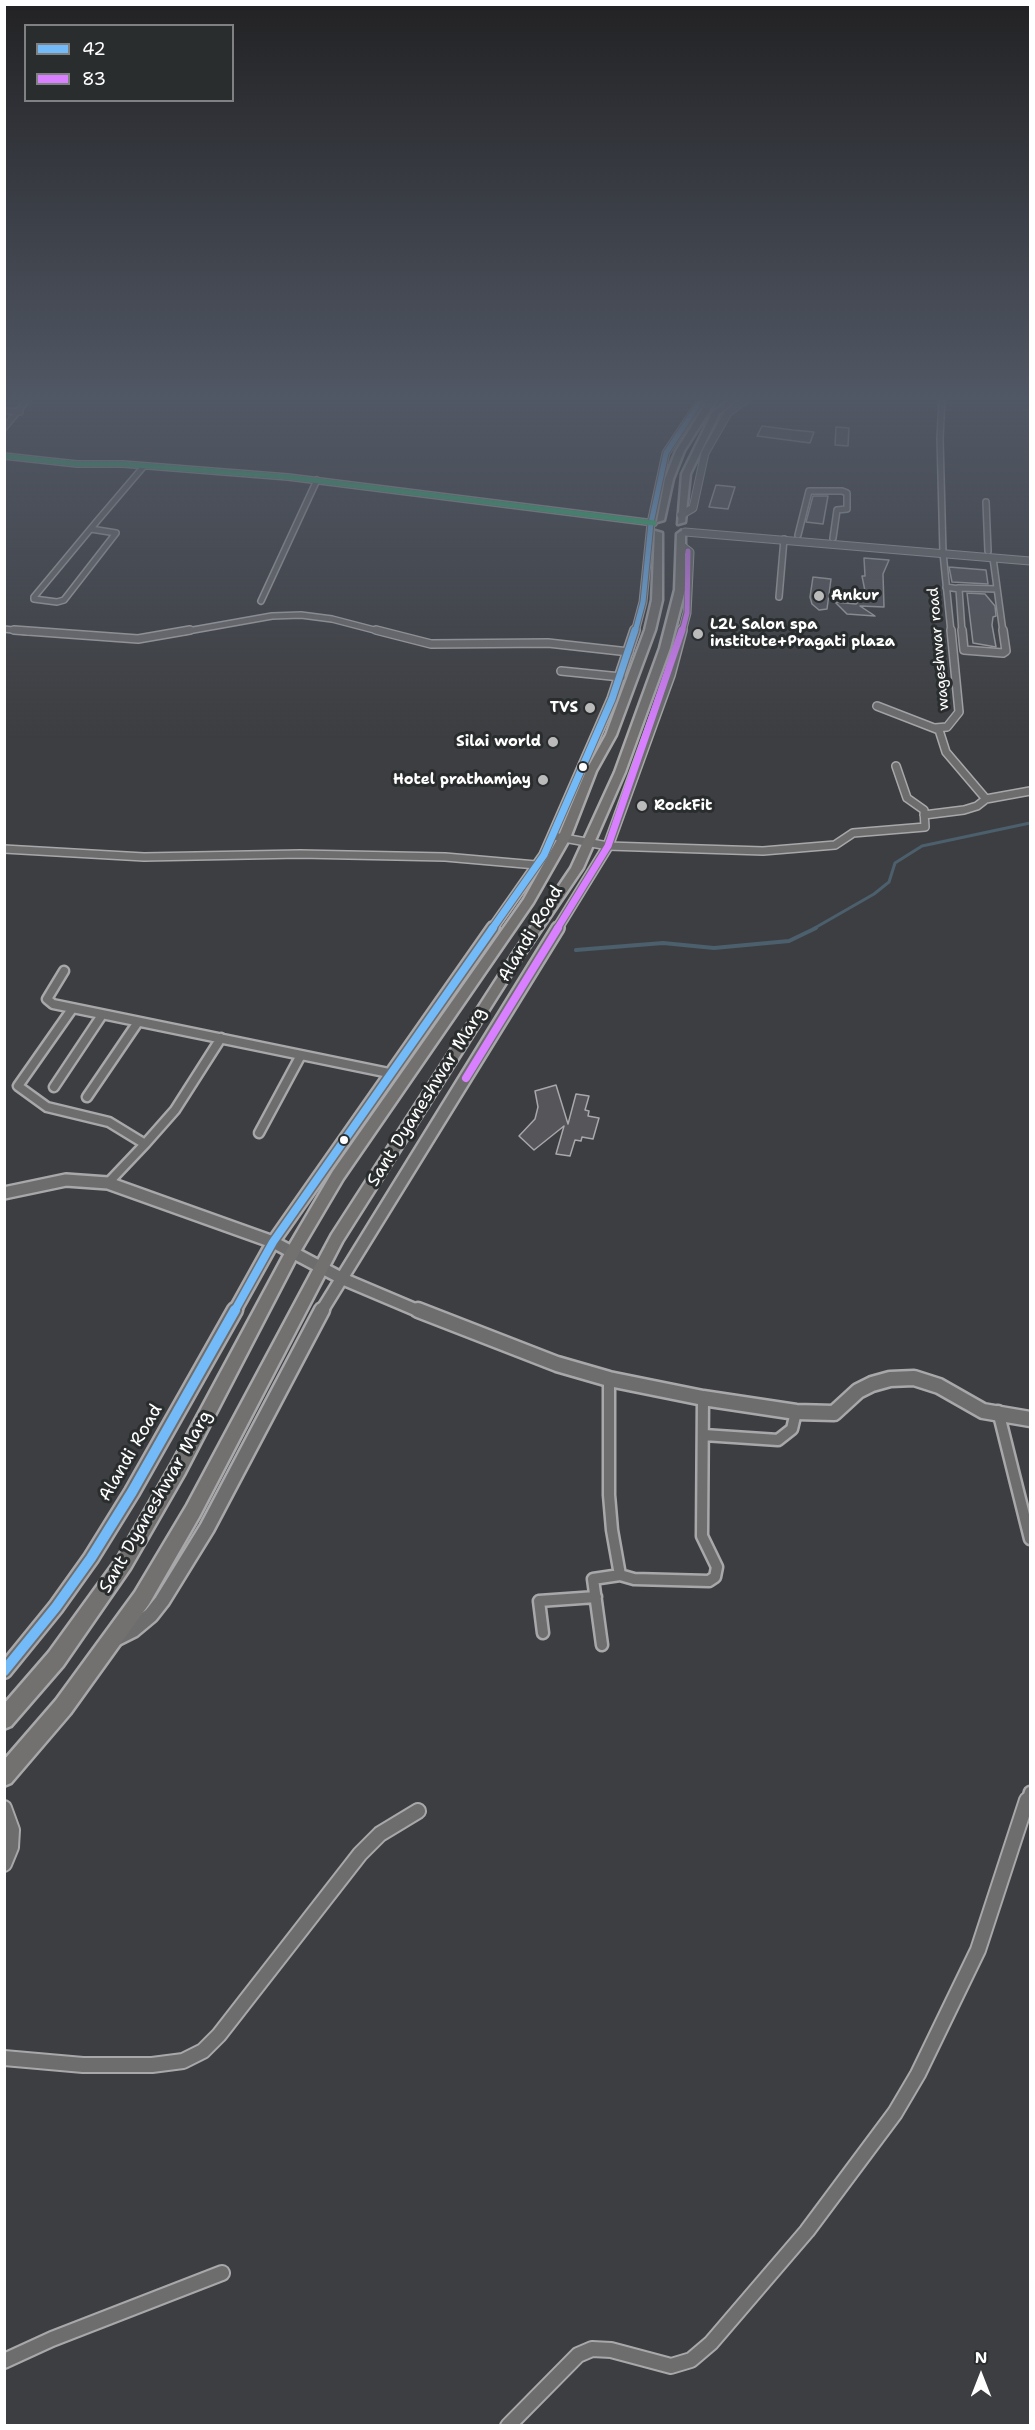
<!DOCTYPE html>
<html>
<head>
<meta charset="utf-8">
<style>
	body { margin:0 }
	#map { position:relative; width:1035px; height:2430px; overflow:hidden; background:#3d3e41; font-family:"Shantell Sans",sans-serif }
	canvas { display:block }
	.frame { position:absolute; inset:0; border:6px solid #fff; pointer-events:none }
	.legend { position:absolute; left:24px; top:24px; width:210px; height:78px; box-sizing:border-box; background:#2a2d2e; border:2px solid #7f8182; margin:0; padding:8px 10px; list-style:none; font-size:18px; color:#fff }
	.legend li { display:flex; align-items:center; gap:12px; height:30px }
	.legend b { width:30px; border:2px solid #7f8182 }
	.north { position:absolute; left:951px; top:2346px; width:60px; height:60px; -webkit-text-stroke:4px #2a2d2e; paint-order:stroke; rotate:0deg; font-size:16px; font-weight:700; line-height:24px; text-align:center; color:#fff }
	.north::after { content:''; display:block; margin:auto; width:21px; height:27px; background:#fff; clip-path:polygon(50% 0,100% 100%,50% 72%,0 100%) }
</style>
</head>
<body>
<div id="map">
<canvas width="1035" height="2430"></canvas>
<div class="frame"></div>
<ul class="legend">
<li><b style="height:8px;background:#73baf8"></b>42</li>
<li><b style="height:8px;background:#d880ff"></b>83</li>
</ul>
<div class="north">N</div>
</div>
<script>
const context = document.querySelector('canvas').getContext('2d');
context.lineJoin = 'round';
const poly = rows => new Path2D(rows.map(r => 'M' + r).join(''));
function strokePath(path, color, width, dash) { context.strokeStyle = color; context.lineWidth = width; context.lineCap = dash ? 'butt' : 'round'; context.setLineDash(dash || []); context.stroke(path); }
function paint(path, color) { context.fillStyle = color; context.fill(path, 'evenodd'); }
function drawText(font, color, halo, rows, align = 'center') {
  context.font = font + ' "Shantell Sans",sans-serif'; context.lineWidth = 6; context.setLineDash([]); context.textBaseline = 'middle'; context.strokeStyle = halo; context.fillStyle = color; for (const [text, x, y, turn = 0] of rows) {
    context.save(); context.translate(x, y); context.rotate((+turn || 0) * Math.PI / 180); context.textAlign = isNaN(turn) ? turn : align; if (halo) context.strokeText(text, 0, 0); context.fillText(text, 0, 0); context.restore();
  }
}
const streamFar1 = poly([
	[813,929,874,894,889,882,895,863,922,846,1030,823]
]);
const stream = poly([
	[576,950,663,943,714,948,789,941,816,928]
]);
const building = poly([
	[762,426,793,430,814,432,810,443,757,436,762,426],
	[836,427,849,428,848,446,835,445,836,427],
	[716,485,735,487,728,509,709,507,716,485],
	[813,496,828,496,823,524,806,522,813,496],
	[864,558,889,560,883,574,884,607,860,606,875,616,847,614,835,602,856,604,866,596,862,576,865,576,864,558],
	[949,567,986,570,988,584,952,582,949,567],
	[813,577,831,579,827,609,819,610,812,604,810,597,813,577],
	[967,593,985,594,995,606,996,616,993,617,992,625,996,647,973,643,967,593],
	[556,1085,568,1124,576,1094,589,1096,585,1110,589,1111,588,1116,599,1118,593,1139,582,1137,581,1141,575,1140,570,1156,556,1154,564,1126,534,1150,519,1136,535,1119,538,1107,535,1091,556,1085]
]);
const minorFar4 = poly([
	[942,399,940,438,943,553,951,632],
	[4,411,20,412],
	[4,428,28,399],
	[4,456,77,464,123,464,288,477,654,523],
	[986,502,988,551],
	[91,529,116,533,64,600,57,602,34,599,34,597,98,520,144,466],
	[798,535,809,491,842,491,847,493,847,509,837,510,833,538],
	[993,558,1003,632],
	[946,587,959,589,962,632],
	[958,588,997,589],
	[779,597,784,539],
	[261,601,317,480],
	[4,629,29,632],
	[182,632,272,616,301,615,332,619,382,632]
]);
const minorFar3 = poly([
	[14,630,138,639,190,630],
	[376,630,431,644,548,643,629,652],
	[962,630,964,650,1003,653,1006,651,1003,630],
	[561,671,621,677],
	[877,706,939,730,946,752,986,799],
	[935,728,947,727,959,712,951,630],
	[924,815,964,810,977,806,986,799,1030,791],
	[553,836,608,846,763,851,835,845,853,833,925,827,924,810,907,798,896,766],
	[4,849,144,857,300,854,445,857,536,865]
]);
const minorFar2 = poly([
	[64,971,47,999,53,1004,389,1073],
	[72,1009,18,1086,47,1107,109,1122,145,1144,108,1183],
	[54,1087,102,1015],
	[87,1097,138,1022],
	[259,1133,301,1055],
	[145,1144,175,1110,221,1038]
]);
const minorFar1 = poly([
	[609,1379,609,1495,612,1530,620,1575,634,1579,709,1581,715,1577,717,1567,702,1536,703,1398],
	[998,1411,1030,1539],
	[704,1435,778,1440,792,1429,796,1412],
	[543,1633,539,1601,596,1597],
	[602,1645,593,1579,620,1575],
	[1027,1802,1030,1792]
]);
const minor = poly([
	[4,1808,12,1830,11,1847,4,1864],
	[4,2058,83,2065,152,2065,183,2061,203,2051,219,2035,360,1854,380,1834,418,1811],
	[4,2361,52,2339,222,2273],
	[508,2426,578,2355,592,2349,611,2350,671,2366,691,2360,711,2343,807,2231,895,2113,918,2074,978,1950,1027,1800]
]);
const tertiaryFar3 = poly([
	[681,515,693,508,705,453,728,413,747,399],
	[685,532,1030,561],
	[681,545,690,552,687,613,682,632],
	[635,632,643,602,651,523,666,453,702,399]
]);
const tertiaryFar2 = poly([
	[492,929,544,855,612,699,635,630],
	[557,929,608,846,670,675,682,630]
]);
const tertiaryFar1 = poly([
	[4,1193,66,1180,108,1183,273,1242,343,1279,421,1312],
	[234,1312,273,1242,493,928],
	[321,1312,558,928]
]);
const tertiary = poly([
	[418,1310,557,1364,609,1379,703,1398,796,1412,834,1413,858,1391,872,1384,890,1379,914,1378,939,1386,983,1411,1030,1419],
	[115,1639,133,1630,151,1615,162,1601,207,1528,322,1310],
	[4,1671,56,1607,91,1558,132,1492,235,1310]
]);
const primary = poly([
	[709,399,717,399,684,451,673,479,664,520,657,522,665,479,676,451,709,399],
	[730,399,738,399,719,414,690,474,685,522,678,524,682,474,712,413,730,399],
	[655,531,662,533,662,600,655,630,616,735,596,771,570,838,533,903,343,1179,297,1257,184,1475,130,1569,63,1666,11,1726,4,1729,4,1704,49,1652,118,1557,172,1463,287,1249,333,1171,524,899,558,838,586,771,606,735,645,630,652,600,655,531],
	[681,531,685,534,685,590,670,648,625,772,583,868,520,961,342,1242,199,1517,149,1604,70,1714,11,1783,4,1786,4,1760,56,1700,135,1592,187,1505,332,1234,512,955,571,868,615,772,660,648,675,590,677,534,681,531]
]);
const bus1Far3 = poly([
	[635,632,643,602,651,523,666,453,702,399]
]);
const bus1Far2 = poly([
	[492,929,544,855,612,699,635,630]
]);
const bus1Far1 = poly([
	[234,1312,273,1242,493,928]
]);
const bus1 = poly([
	[4,1671,56,1607,91,1558,132,1492,235,1310]
]);
const bus2Far2 = poly([
	[682,632,687,613,688,551]
]);
const bus2Far1 = poly([
	[557,929,608,846,682,630]
]);
const bus2 = poly([
	[466,1078,558,928]
]);
const bus3 = poly([
	[4,456,77,464,123,464,288,477,654,523]
]);
const markers = [
	[819,596,6,"#bbbbbc"],
	[698,634,6,"#bbbbbc"],
	[590,708,6,"#bbbbbc"],
	[553,742,6,"#bbbbbc"],
	[583,767,5,"#fff"],
	[543,780,6,"#bbbbbc"],
	[642,806,6,"#bbbbbc"],
	[344,1140,5,"#fff"]
];
const farPoinames = [
	["Ankur",831,596],
	["L2L Salon spa",710,625],
	["institute+Pragati plaza",710,642],
	["TVS",578,708,"right"],
	["Silai world",541,742,"right"],
	["Hotel prathamjay",531,780,"right"],
	["RockFit",654,806]
];
const farStreetnames = [
	["wageshwar road",939,649,-95]
];
const streetNames = [
	["Alandi Road",531,934,-59],
	["Sant Dyaneshwar Marg",427,1097,-58],
	["Alandi Road",131,1453,-60],
	["Sant Dyaneshwar Marg",156,1502,-60]
];
strokePath(streamFar1, '#4c5f6d', 3);
strokePath(stream, '#4c5f6d', 4);
paint(building, '#55555a');
strokePath(building, '#a8a8aa', 1.5);
strokePath(minorFar4, '#a8a8aa', 8);
strokePath(minorFar3, '#a8a8aa', 10);
strokePath(minorFar2, '#a8a8aa', 13);
strokePath(minorFar1, '#a8a8aa', 15);
strokePath(minor, '#a8a8aa', 18);
strokePath(tertiaryFar3, '#a8a8aa', 9);
strokePath(tertiaryFar2, '#a8a8aa', 12);
strokePath(tertiaryFar1, '#a8a8aa', 16);
strokePath(tertiary, '#a8a8aa', 19);
strokePath(primary, '#a8a8aa', 5);
strokePath(minorFar4, '#6d6d6e', 5);
strokePath(minorFar3, '#6d6d6e', 7);
strokePath(minorFar2, '#6d6d6e', 8);
strokePath(minorFar1, '#6d6d6e', 10);
strokePath(minor, '#6d6d6e', 14);
strokePath(tertiaryFar3, '#6d6d6e', 7);
strokePath(tertiaryFar2, '#6d6d6e', 9);
strokePath(tertiaryFar1, '#6d6d6e', 11);
strokePath(tertiary, '#6d6d6e', 14);
paint(primary, '#727170');
strokePath(bus1Far3, '#73baf8', 5);
strokePath(bus1Far2, '#73baf8', 7);
strokePath(bus1Far1, '#73baf8', 8);
strokePath(bus1, '#73baf8', 10);
strokePath(bus2Far2, '#d880ff', 5);
strokePath(bus2Far1, '#d880ff', 7);
strokePath(bus2, '#d880ff', 8);
strokePath(bus3, '#33ca7d', 5);
const sky = context.createLinearGradient(0, 0, 0, 739);
sky.addColorStop(0, '#222224');
sky.addColorStop(0.54, '#515865');
sky.addColorStop(1, '#51586500');
context.fillStyle = sky;
context.fillRect(0, 0, 1035, 739);
for (const [x, y, r, color] of markers) { const dot = new Path2D(); dot.arc(x, y, r, 0, 2 * Math.PI); context.fillStyle = color; context.fill(dot); strokePath(dot, '#2a2d2e', 2); }
drawText('bold 15px', '#fff', '#2a2d2e', farPoinames, 'left');
drawText('15px', '#fff', '#2a2d2e', farStreetnames);
drawText('18px', '#fff', '#2a2d2e', streetNames);
</script>
</body>
</html>
